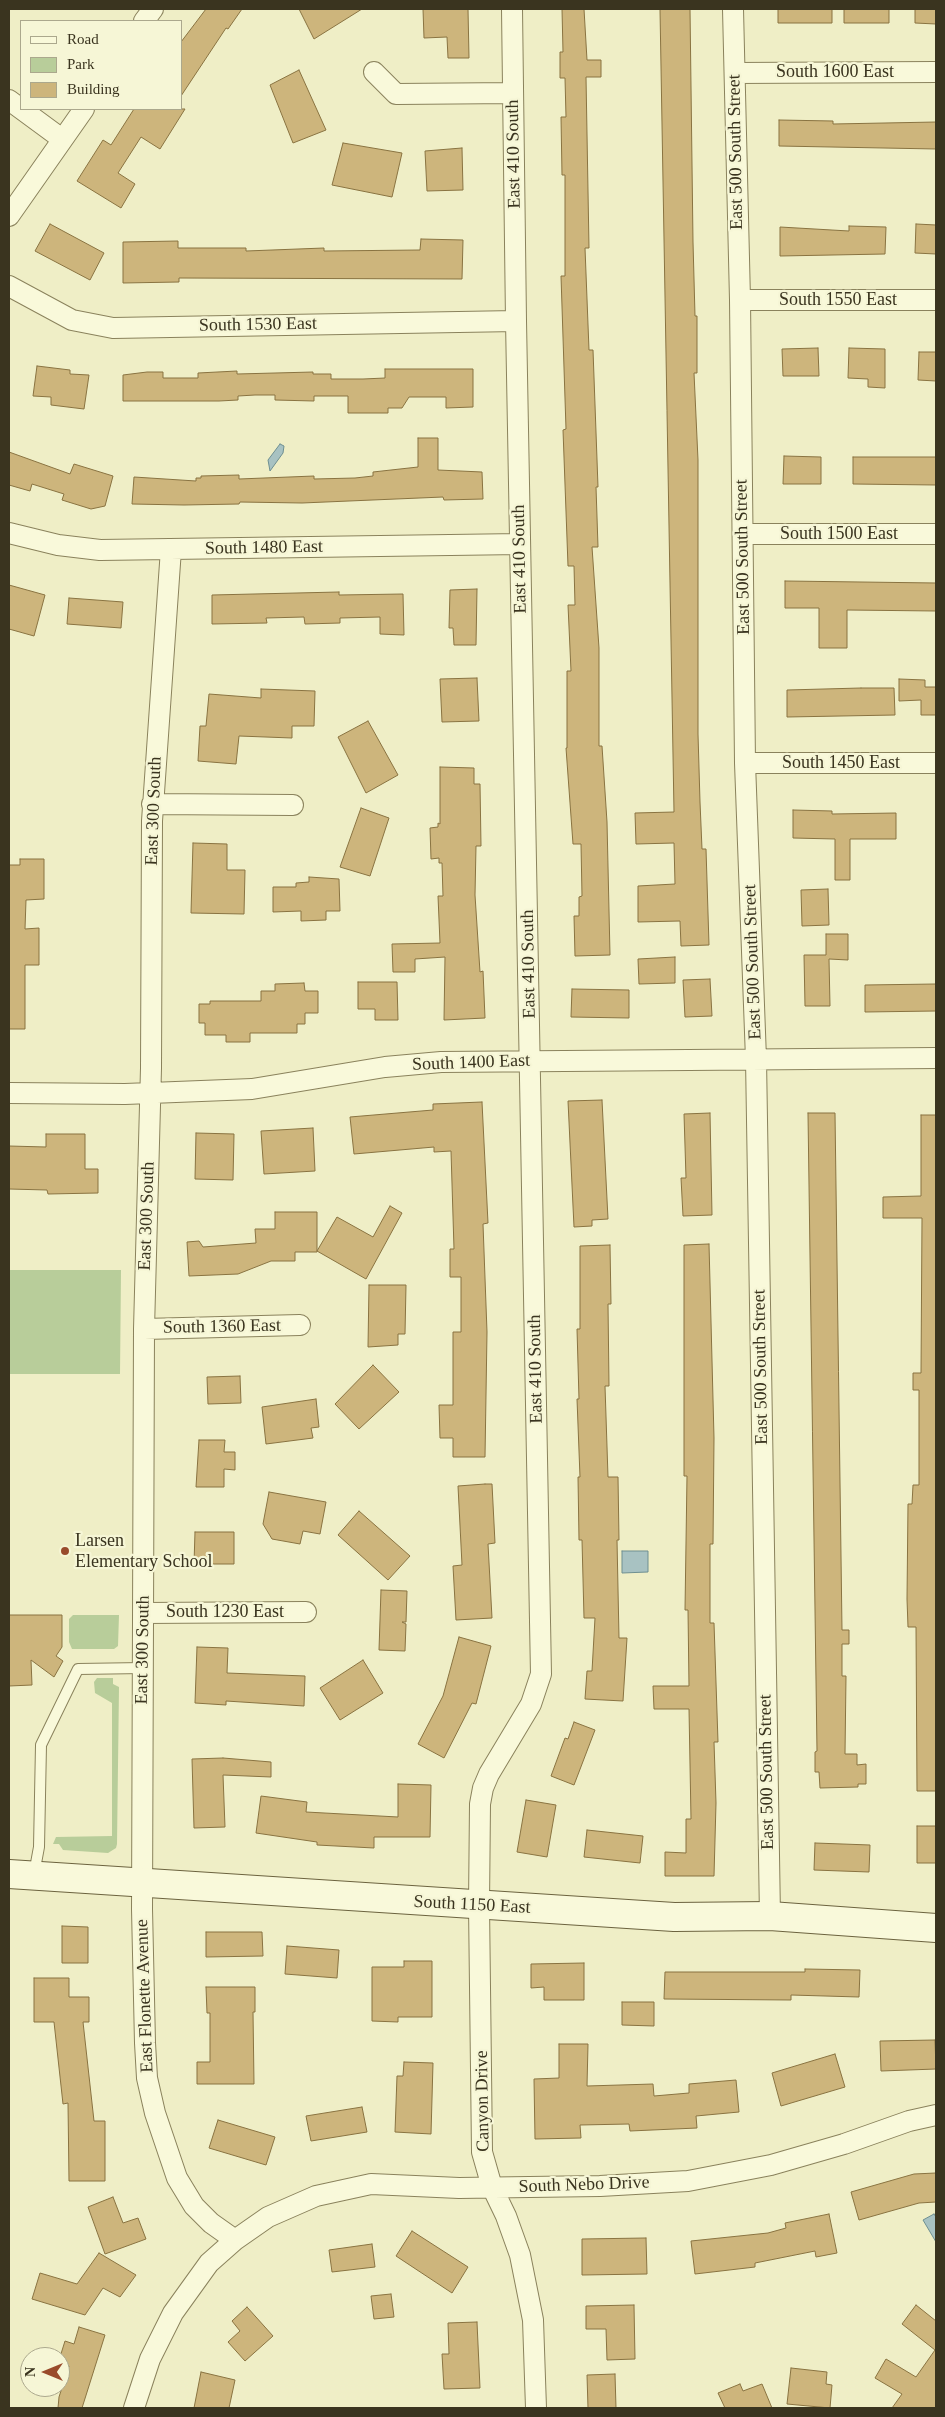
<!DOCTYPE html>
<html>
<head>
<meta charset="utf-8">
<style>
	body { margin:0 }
	#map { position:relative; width:945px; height:2417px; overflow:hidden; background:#efeec6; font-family:"Times New Roman",serif }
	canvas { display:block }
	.frame { position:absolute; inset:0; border:10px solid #3a341f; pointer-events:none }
	.legend { position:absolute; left:20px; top:20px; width:162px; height:90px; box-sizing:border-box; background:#f6f6d6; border:1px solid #aba88d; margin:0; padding:6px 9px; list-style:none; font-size:15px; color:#3a341f }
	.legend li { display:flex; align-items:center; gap:10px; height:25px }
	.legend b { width:25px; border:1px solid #aba88d }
	.north { position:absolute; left:20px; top:2347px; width:50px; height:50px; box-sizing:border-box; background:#f6f6d6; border:1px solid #aba88d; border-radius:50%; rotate:270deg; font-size:14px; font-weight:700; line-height:20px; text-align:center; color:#3a341f }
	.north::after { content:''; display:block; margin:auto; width:18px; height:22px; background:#994b2b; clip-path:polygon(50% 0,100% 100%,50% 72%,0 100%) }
</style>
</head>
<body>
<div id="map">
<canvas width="945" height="2417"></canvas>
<div class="frame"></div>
<ul class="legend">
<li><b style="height:6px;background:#f9f9da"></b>Road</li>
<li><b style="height:14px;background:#b8cd9a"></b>Park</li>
<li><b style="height:14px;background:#cdb57c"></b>Building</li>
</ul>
<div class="north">N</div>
</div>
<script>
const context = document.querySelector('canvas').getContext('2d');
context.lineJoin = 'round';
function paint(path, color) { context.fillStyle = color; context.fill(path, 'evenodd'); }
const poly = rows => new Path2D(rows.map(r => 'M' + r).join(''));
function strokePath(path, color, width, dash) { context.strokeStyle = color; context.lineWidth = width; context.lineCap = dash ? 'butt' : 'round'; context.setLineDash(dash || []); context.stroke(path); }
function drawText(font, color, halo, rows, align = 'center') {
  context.font = font + ' "Times New Roman",serif'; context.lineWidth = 4.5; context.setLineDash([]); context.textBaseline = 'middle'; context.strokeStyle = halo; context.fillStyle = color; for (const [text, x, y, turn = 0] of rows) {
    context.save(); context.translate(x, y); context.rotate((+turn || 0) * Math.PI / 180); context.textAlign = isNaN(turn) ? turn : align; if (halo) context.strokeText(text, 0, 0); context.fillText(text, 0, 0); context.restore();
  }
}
const green = poly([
	[9,1270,121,1270,120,1374,9,1374],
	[73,1615,119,1615,118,1646,114,1649,72,1649,69,1642,69,1619],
	[97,1678,113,1678,113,1684,119,1687,117,1844,116,1848,108,1853,63,1850,59,1844,53,1844,56,1837,112,1836,112,1703,95,1693,94,1682]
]);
const water = poly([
	[280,444,284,446,283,453,270,471,268,460,280,444],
	[622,1551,648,1551,648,1572,622,1573,622,1551],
	[934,2214,936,2217,936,2242,923,2220,934,2214]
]);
const building = poly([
	[206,9,242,9,228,29,226,28,181,96,181,42,206,9],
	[299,9,362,9,314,39,299,9],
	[423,9,468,9,469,58,448,58,447,37,424,38,423,9],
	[562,9,584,9,587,60,601,60,601,77,586,77,589,248,585,248,589,350,593,350,598,487,596,487,598,547,592,547,599,648,599,746,602,746,607,822,610,955,575,956,574,916,579,916,579,897,582,896,581,844,573,844,566,748,567,748,567,671,571,671,568,605,575,605,574,566,568,566,563,430,566,429,561,276,565,276,565,175,562,175,561,117,566,117,565,78,560,78,560,52,563,52,562,9],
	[660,9,690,9,693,242,695,316,697,316,697,373,694,373,698,460,698,734,700,802,702,849,706,849,709,945,681,946,680,921,638,922,638,886,675,884,674,843,636,844,635,813,674,812,660,9],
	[778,9,832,9,832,23,778,23,778,9],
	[844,9,889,9,889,23,844,23,844,9],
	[915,9,936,9,936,24,915,23,915,9],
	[299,70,326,130,293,143,270,85,299,70],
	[134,109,185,109,160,149,141,137,118,173,135,184,121,208,77,181,103,140,111,145,134,109],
	[779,120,833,121,833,124,936,122,936,149,779,146,779,120],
	[343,143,402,153,392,197,332,185,343,143],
	[462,148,463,190,427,191,425,151,462,148],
	[50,224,104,253,90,280,35,251,50,224],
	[916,224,936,225,936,254,915,253,916,224],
	[849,226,886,227,885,254,780,256,780,227,849,231,849,226],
	[421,239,463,240,462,279,179,278,179,282,123,283,123,242,178,241,178,248,246,248,246,251,324,248,324,251,420,250,421,239],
	[818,348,819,376,783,376,782,349,818,348],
	[849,348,885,349,885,388,868,387,868,379,848,378,849,348],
	[919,352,936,352,936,381,918,380,919,352],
	[37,366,70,370,70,374,89,375,84,409,51,405,51,397,33,396,37,366],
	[385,369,473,369,473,407,446,408,446,397,409,397,402,408,388,408,388,413,348,413,348,396,314,396,314,401,275,400,275,395,255,395,238,396,238,400,219,401,123,401,123,375,147,372,163,372,163,378,198,378,198,373,237,371,237,374,313,372,313,374,331,374,331,379,363,379,385,378,385,369],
	[418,438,438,438,438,470,482,472,483,499,444,500,443,497,302,503,240,502,239,504,184,505,132,504,134,477,196,481,196,478,201,478,201,476,239,475,239,479,314,476,314,479,355,478,373,476,373,472,418,467,418,438],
	[9,452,70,474,74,464,113,476,105,506,91,509,62,500,64,494,32,484,30,491,9,485,9,452],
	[784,456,821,457,821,484,783,484,784,456],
	[853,457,936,457,936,485,853,484,853,457],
	[785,581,936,583,936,611,847,610,847,648,819,648,819,608,785,608,785,581],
	[9,585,45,595,34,636,9,629,9,585],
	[477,589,476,645,454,645,453,628,449,628,450,590,477,589],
	[339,592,339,595,403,594,404,635,380,634,380,617,340,618,340,623,305,624,304,617,266,618,267,623,212,624,212,595,339,592],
	[69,598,123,602,121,628,67,624,69,598],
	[477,678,479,721,442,722,440,679,477,678],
	[899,679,925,680,925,687,936,687,936,715,921,715,921,700,899,701,899,679],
	[861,688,894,688,895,715,787,717,787,690,861,688],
	[261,689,315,691,314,726,292,726,292,738,239,736,236,764,198,761,200,726,206,726,209,694,261,698,261,689],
	[368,721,398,775,366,793,338,737,368,721],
	[440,767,474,768,474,784,480,784,481,846,476,846,475,895,480,972,483,971,485,1018,444,1020,445,957,415,959,415,972,393,972,392,944,440,943,438,896,443,896,442,863,439,863,439,858,431,859,430,828,438,827,438,823,440,824,440,767],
	[361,808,389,818,370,876,340,867,361,808],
	[793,810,832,811,832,814,896,813,896,839,850,839,850,880,835,880,835,839,793,838,793,810],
	[193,843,227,844,227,870,245,870,244,914,191,913,193,843],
	[20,859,44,859,44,899,26,900,25,929,39,928,39,965,25,965,25,1029,9,1029,9,865,20,865,20,859],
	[309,877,339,879,340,911,326,911,326,920,301,921,301,911,273,912,273,887,296,887,296,883,309,882,309,877],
	[828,889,829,925,802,926,801,890,828,889],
	[826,934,848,934,848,960,829,959,830,1006,805,1006,804,955,826,955,826,934],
	[675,957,675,983,639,984,638,959,675,957],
	[710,979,712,1016,685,1017,683,980,710,979],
	[358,982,397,982,398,1020,375,1020,375,1009,358,1009,358,982],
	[304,983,305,991,318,991,318,1013,305,1013,305,1024,297,1024,297,1033,250,1033,250,1042,226,1042,226,1035,205,1035,205,1023,199,1023,199,1004,210,1004,210,1001,261,1001,261,991,275,991,275,984,304,983],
	[936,984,936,1011,865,1012,865,985,936,984],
	[572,989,629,990,629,1018,571,1017,572,989],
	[602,1100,608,1219,592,1220,592,1226,574,1227,568,1101,602,1100],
	[482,1102,488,1223,483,1224,487,1332,485,1457,453,1457,453,1438,440,1438,439,1405,453,1405,453,1332,461,1332,461,1277,450,1277,450,1249,454,1249,451,1151,434,1152,434,1147,354,1154,350,1117,433,1110,433,1104,482,1102],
	[710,1113,712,1215,683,1216,681,1178,686,1178,684,1114,710,1113],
	[808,1113,835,1113,842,1630,849,1630,849,1644,842,1644,842,1676,846,1676,845,1754,857,1754,857,1765,866,1764,866,1784,858,1784,858,1787,820,1788,819,1772,815,1772,815,1752,817,1751,808,1113],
	[921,1115,936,1115,936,1791,917,1791,916,1627,908,1627,907,1599,908,1504,912,1504,913,1485,919,1485,919,1390,913,1390,913,1373,921,1373,922,1218,883,1218,883,1197,921,1196,921,1115],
	[313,1128,315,1171,264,1174,261,1131,313,1128],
	[196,1133,234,1134,233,1180,195,1179,196,1133],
	[46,1134,85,1134,85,1169,98,1169,98,1193,48,1194,47,1190,9,1189,9,1146,46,1147,46,1134],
	[390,1206,402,1213,366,1279,317,1251,337,1217,373,1237,390,1206],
	[275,1212,317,1212,317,1252,295,1252,295,1261,271,1261,238,1274,189,1276,187,1242,199,1241,203,1247,256,1243,255,1229,275,1229,275,1212],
	[709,1244,714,1438,713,1544,710,1544,710,1623,714,1623,718,1742,714,1742,716,1803,714,1876,665,1876,665,1852,686,1853,686,1819,691,1819,689,1709,654,1709,653,1686,689,1686,688,1610,685,1610,687,1476,684,1476,684,1245,709,1244],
	[610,1245,611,1304,608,1304,609,1386,605,1386,608,1477,618,1477,619,1540,617,1540,619,1638,627,1638,623,1701,585,1699,587,1671,592,1671,595,1618,584,1618,582,1540,579,1540,578,1477,580,1477,577,1399,579,1399,577,1329,580,1329,580,1246,610,1245],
	[369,1285,406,1285,405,1334,398,1334,398,1345,368,1347,369,1285],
	[373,1365,399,1392,359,1429,335,1404,373,1365],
	[240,1376,241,1403,208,1404,207,1377,240,1376],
	[316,1399,319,1427,311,1428,313,1438,266,1444,262,1407,316,1399],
	[199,1440,225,1440,224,1452,235,1452,235,1470,224,1469,224,1487,196,1487,199,1440],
	[485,1484,492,1484,495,1543,488,1544,492,1618,456,1620,453,1566,462,1565,458,1486,485,1484],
	[269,1492,326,1502,320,1534,303,1531,300,1544,272,1539,263,1524,269,1492],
	[359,1511,410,1556,388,1580,338,1535,359,1511],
	[195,1532,234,1532,234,1564,194,1564,195,1532],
	[381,1590,407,1591,406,1622,402,1622,406,1624,405,1651,379,1650,381,1590],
	[9,1615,62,1615,62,1647,56,1656,63,1661,54,1677,31,1660,32,1685,9,1686,9,1615],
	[459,1637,491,1646,476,1704,472,1703,444,1758,418,1744,443,1696,459,1637],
	[197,1647,228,1648,227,1673,305,1676,304,1706,226,1701,226,1705,195,1703,197,1647],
	[363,1660,383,1693,340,1720,320,1688,363,1660],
	[574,1722,595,1730,574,1785,551,1776,565,1738,568,1739,574,1722],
	[223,1758,271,1762,271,1777,223,1775,225,1827,194,1828,192,1759,223,1758],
	[398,1784,431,1785,430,1837,374,1837,374,1848,317,1845,317,1842,256,1833,261,1796,307,1802,306,1812,398,1817,398,1784],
	[526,1800,556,1805,547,1857,517,1852,526,1800],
	[917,1826,936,1826,936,1863,917,1863,917,1826],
	[587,1830,643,1836,640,1863,584,1857,587,1830],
	[815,1843,870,1845,869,1872,814,1870,815,1843],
	[62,1926,88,1927,88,1963,62,1963,62,1926],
	[206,1932,262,1932,263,1956,206,1957,206,1932],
	[287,1946,339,1950,337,1978,285,1974,287,1946],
	[404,1961,432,1961,432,2017,398,2017,398,2022,372,2021,372,1967,404,1967,404,1961],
	[584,1963,584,2000,544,2000,544,1987,531,1988,531,1964,584,1963],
	[805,1969,860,1970,859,1997,791,1995,791,2000,664,1999,665,1972,805,1972,805,1969],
	[34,1978,69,1978,69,1997,89,1997,89,2022,83,2022,94,2121,105,2121,105,2181,69,2181,68,2103,63,2104,54,2022,34,2022,34,1978],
	[206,1987,255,1987,255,2012,253,2012,254,2084,197,2084,197,2062,210,2062,210,2013,207,2013,206,1987],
	[622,2002,654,2002,654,2026,622,2025,622,2002],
	[935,2040,936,2069,881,2071,880,2041,935,2040],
	[559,2044,588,2044,587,2086,653,2084,654,2096,689,2093,689,2084,736,2080,739,2112,696,2116,697,2128,630,2131,629,2124,580,2125,581,2138,535,2139,534,2079,559,2078,559,2044],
	[835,2054,845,2087,781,2106,772,2073,835,2054],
	[404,2062,433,2063,431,2134,395,2132,397,2076,403,2076,404,2062],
	[362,2107,367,2132,311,2141,306,2116,362,2107],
	[218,2120,275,2137,266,2165,209,2148,218,2120],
	[936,2173,936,2202,919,2203,859,2220,851,2192,914,2174,936,2173],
	[113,2197,123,2223,138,2218,146,2239,105,2254,88,2207,113,2197],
	[829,2214,837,2253,816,2257,815,2251,755,2263,755,2267,695,2274,691,2241,768,2233,786,2228,785,2223,829,2214],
	[412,2231,468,2267,452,2293,396,2256,412,2231],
	[646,2238,647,2274,582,2275,582,2239,646,2238],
	[372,2244,375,2267,332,2272,329,2250,372,2244],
	[99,2253,136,2275,120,2297,103,2288,85,2315,32,2299,40,2273,77,2284,99,2253],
	[391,2294,394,2317,374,2319,371,2296,391,2294],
	[634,2305,635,2359,607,2360,606,2329,586,2329,586,2306,634,2305],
	[916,2305,936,2321,936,2408,892,2408,902,2394,875,2378,886,2359,916,2377,935,2350,902,2324,916,2305],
	[247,2307,273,2336,245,2361,228,2342,240,2331,232,2321,247,2307],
	[477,2322,480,2388,444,2389,442,2354,449,2354,448,2323,477,2322],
	[79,2327,105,2335,82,2408,58,2408,59,2397,69,2366,60,2363,60,2357,65,2341,74,2344,79,2327],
	[791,2368,827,2372,826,2384,832,2385,830,2408,787,2404,791,2368],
	[201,2372,235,2380,229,2408,194,2408,201,2372],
	[615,2374,616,2408,588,2408,587,2375,615,2374],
	[740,2384,743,2391,762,2384,772,2408,725,2408,718,2393,740,2384]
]);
const lane = poly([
	[34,1874,39,1847,41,1745,78,1669,143,1668]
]);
const street = poly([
	[512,9,516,321,541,1674,531,1704,489,1774,483,1788,480,1804,479,1905,482,2152,492,2187,506,2216,520,2255,533,2320,536,2408],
	[733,9,740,300,745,763,756,1059,770,1916],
	[144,21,153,9],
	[374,72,396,94,513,93],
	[735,73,936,72],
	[9,100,62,139],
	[9,216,84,109],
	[9,286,72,320,113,328,516,321],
	[740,300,936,300],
	[9,533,58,545,100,550,520,544],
	[743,534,936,534],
	[171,549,152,821,151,1068,144,1329,142,1909,145,2043,147,2078,155,2113,177,2178,194,2206,211,2223,235,2240],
	[745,763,936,763],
	[152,804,293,805],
	[9,1093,125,1094,252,1089,385,1067,441,1062,936,1058],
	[144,1329,300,1325],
	[144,1613,306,1612],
	[134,2408,150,2359,173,2313,209,2263,235,2240,268,2217,316,2196,371,2184,459,2188,600,2186,688,2181,771,2165,844,2144,909,2121,936,2115]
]);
const secondary = poly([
	[9,1874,674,1917,770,1916,936,1928]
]);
const markers = [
	[65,1551,5,"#994b2b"]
];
const streetNames = [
	["South 1600 East",835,72],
	["East 500 South Street",736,152,-91],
	["East 410 South",514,154,-91],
	["South 1550 East",838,300],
	["South 1530 East",258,325,-1],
	["South 1500 East",839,534],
	["South 1480 East",264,548,-1],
	["East 500 South Street",743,557,-91],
	["East 410 South",520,559,-91],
	["South 1450 East",841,763],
	["East 300 South",154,811,-88],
	["East 500 South Street",753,962,-92],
	["East 410 South",529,964,-91],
	["South 1400 East",471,1063,-2],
	["East 300 South",147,1216,-88],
	["South 1360 East",222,1327,-1],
	["East 500 South Street",761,1367,-91],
	["East 410 South",536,1369,-91],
	["South 1230 East",225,1612],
	["East 300 South",143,1650,-89],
	["East 500 South Street",767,1772,-91],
	["South 1150 East",472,1905,3],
	["East Flonette Avenue",145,1996,-92],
	["Canyon Drive",483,2101,-91],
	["South Nebo Drive",584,2185,-2]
];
const poiNames = [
	["Larsen",75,1541],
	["Elementary School",75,1562]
];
paint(green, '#b8cd9a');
paint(water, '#a8c2c2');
strokePath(water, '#6e8f91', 1);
paint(building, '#cdb57c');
strokePath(building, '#897341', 1);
strokePath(lane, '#8a825c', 12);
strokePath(street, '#8a825c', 22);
strokePath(secondary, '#6c633f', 30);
strokePath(lane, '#f9f9da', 10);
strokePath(street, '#f9f9da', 20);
strokePath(secondary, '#f9f9da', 28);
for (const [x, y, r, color] of markers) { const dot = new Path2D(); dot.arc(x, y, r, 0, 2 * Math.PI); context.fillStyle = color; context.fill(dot); strokePath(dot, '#f6f6d6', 2); }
drawText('18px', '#3a341f', '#f6f6d6', streetNames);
drawText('18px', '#3a341f', '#f6f6d6', poiNames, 'left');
</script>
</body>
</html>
